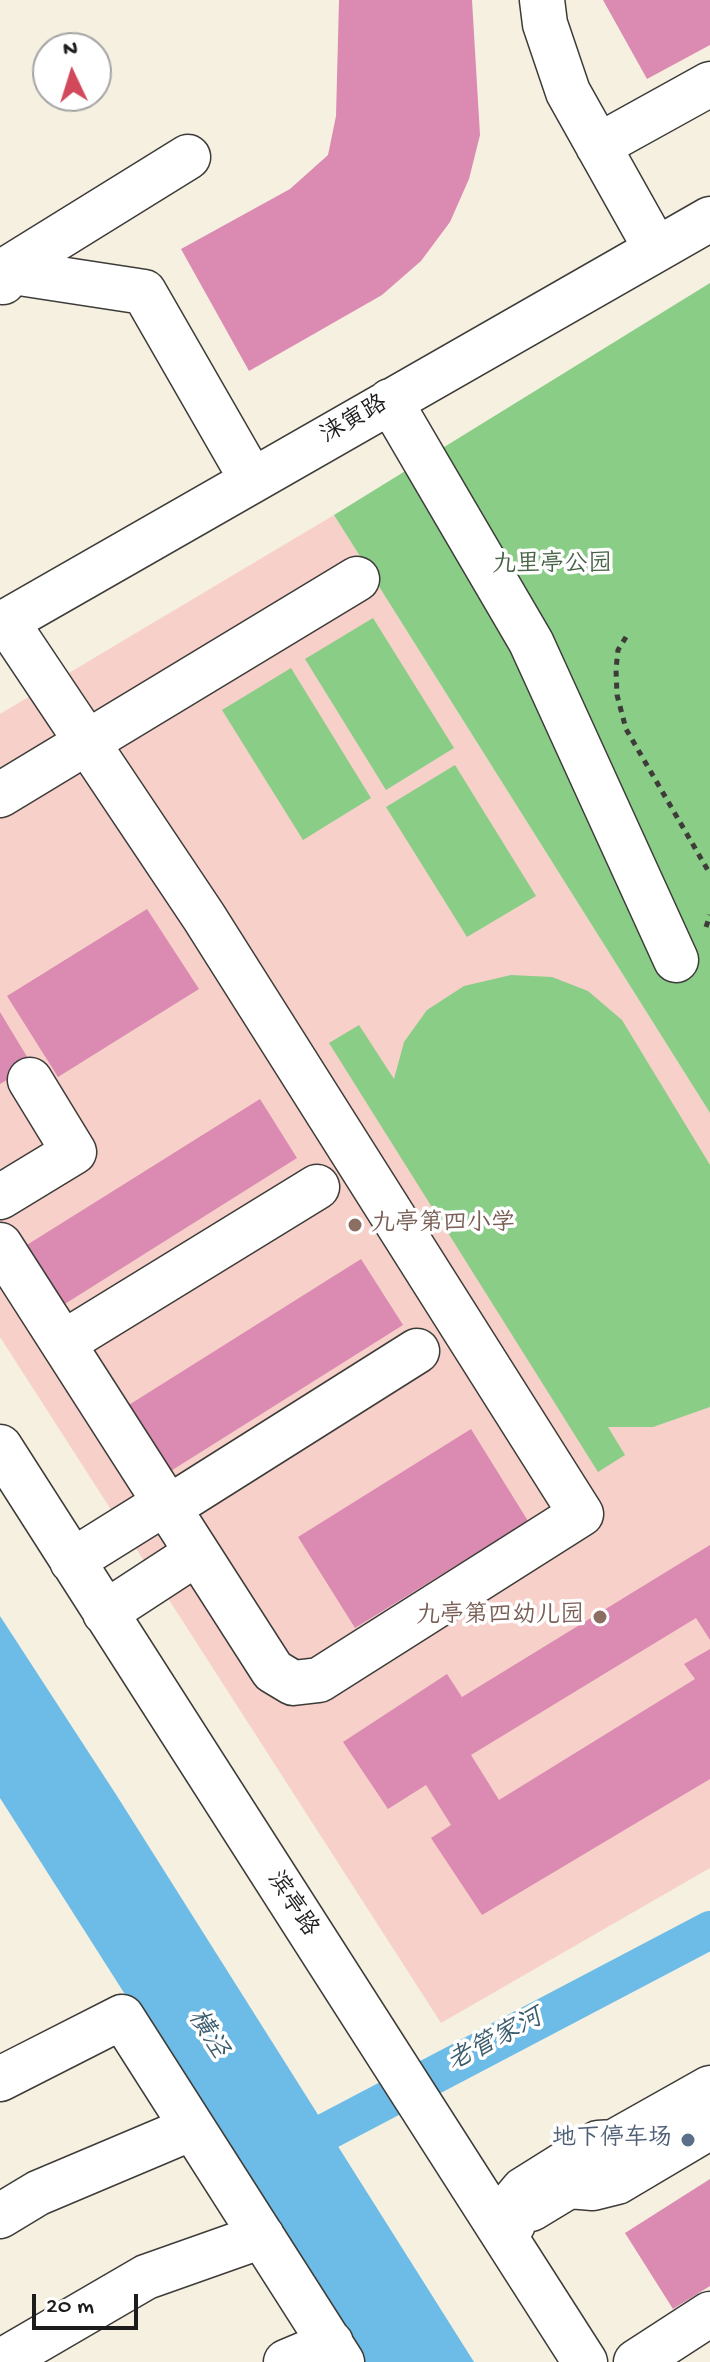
<!DOCTYPE html>
<html>
<head>
<meta charset="utf-8">
<style>
	body { margin:0 }
	#map { position:relative; width:710px; height:2362px; overflow:hidden; background:#f6f0e0; font-family:"Gochi Hand",sans-serif }
	canvas { display:block }
	.north { position:absolute; left:32px; top:32px; width:80px; height:80px; box-sizing:border-box; background:#fff; border:2px solid #a4a4a4; border-radius:50%; rotate:356deg; font-size:22px; font-weight:700; line-height:32px; text-align:center; color:#1c1c1c }
	.north::after { content:''; display:block; margin:auto; width:28px; height:36px; background:#d1495b; clip-path:polygon(50% 0,100% 100%,50% 72%,0 100%) }
	.scale { position:absolute; left:32px; top:2294px; width:106px; height:36px; box-sizing:border-box; border:4px solid #1c1c1c; border-top:0; padding-left:10px; font-size:24px; line-height:28px; white-space:nowrap; color:#1c1c1c; -webkit-text-stroke:6px #fff; paint-order:stroke }
</style>
</head>
<body>
<div id="map">
<canvas width="710" height="2362"></canvas>
<div class="north">N</div>
<div class="scale">20 m</div>
</div>
<script>
const context = document.querySelector('canvas').getContext('2d');
context.lineJoin = 'round';
function paint(path, color) { context.fillStyle = color; context.fill(path, 'evenodd'); }
const poly = rows => new Path2D(rows.map(r => 'M' + r).join(''));
function strokePath(path, color, width, dash) { context.strokeStyle = color; context.lineWidth = width; context.lineCap = dash ? 'butt' : 'round'; context.setLineDash(dash || []); context.stroke(path); }
function drawText(font, color, halo, rows, align = 'center') {
  context.font = font + ' "Gochi Hand","LXGW WenKai TC",sans-serif'; context.lineWidth = 7; context.setLineDash([]); context.textBaseline = 'middle'; context.strokeStyle = halo; context.fillStyle = color; for (const [text, x, y, turn = 0] of rows) {
    context.save(); context.translate(x, y); context.rotate((+turn || 0) * Math.PI / 180); context.textAlign = isNaN(turn) ? turn : align; if (halo) context.strokeText(text, 0, 0); context.fillText(text, 0, 0); context.restore();
  }
}
const built = poly([
	[334,515,710,1113,710,1868,441,2023,0,1337,0,714]
]);
const green = poly([
	[710,283,710,1113,334,515],
	[373,618,454,748,386,790,305,659],
	[291,668,371,798,303,840,222,710],
	[455,765,536,896,467,937,386,807],
	[511,975,552,977,588,991,622,1020,710,1165,710,1407,653,1427,608,1427,625,1455,598,1472,329,1043,359,1025,394,1079,404,1042,427,1010,464,986]
]);
const water = poly([
	[0,1616,117,1796,474,2362,359,2362,0,1798]
]);
const canal = poly([
	[284,2154,710,1930]
]);
const building = poly([
	[339,0,472,0,480,135,469,179,450,222,421,261,382,295,249,371,181,249,290,189,328,155,336,116],
	[603,0,710,0,710,45,647,79],
	[147,909,199,989,58,1077,7,996],
	[0,1012,32,1065,0,1084],
	[260,1099,297,1158,60,1307,22,1248],
	[361,1259,403,1325,166,1474,124,1408],
	[471,1429,528,1521,355,1628,298,1537],
	[710,1545,710,1640,696,1618,471,1755,499,1800,695,1679,684,1664,710,1649,710,1779,482,1915,431,1838,451,1825,426,1785,388,1809,343,1742,447,1674,462,1697],
	[710,2179,710,2286,673,2309,625,2233]
]);
const path = poly([
	[626,637,618,650,616,669,617,695,626,729,710,874],
	[706,927,710,915]
]);
const minor = poly([
	[542,0,545,24,568,92,656,249],
	[598,146,710,84],
	[0,270,144,292,252,480],
	[3,282,4,271,188,157],
	[390,401,531,642,676,960],
	[0,625,710,219],
	[0,795,357,579],
	[0,1197,74,1152,30,1080],
	[0,1245,273,1671,293,1683,319,1680,581,1514,204,917,6,621],
	[63,1343,317,1187],
	[0,1447,585,2362],
	[168,1508,417,1351],
	[72,1561,165,1503],
	[105,1613,197,1553],
	[0,2079,122,2017,342,2362],
	[531,2209,569,2186,593,2188,617,2182,710,2127],
	[0,2216,38,2193,192,2128],
	[513,2224,513,2202,523,2190,598,2143,614,2142,710,2088],
	[0,2362,146,2277,262,2236],
	[286,2362,331,2343],
	[636,2362,710,2314]
]);
const markers = [
	[355,1225,8,"#8d6e63"],
	[600,1617,8,"#8d6e63"],
	[688,2140,8,"#5c6f8a"]
];
const streetNames = [
	["涞寅路",355,421,-30],
	["滨亭路",291,1905,57]
];
const parkNames = [
	["九里亭公园",552,566]
];
const educationNames = [
	["九亭第四小学",371,1225],
	["九亭第四幼儿园",584,1617,"right"]
];
const serviceNames = [
	["地下停车场",672,2140]
];
const waterNames = [
	["横泾",206,2035,58],
	["老管家河",496,2042,-28]
];
paint(built, '#f7d0ca');
paint(green, '#89cd87');
paint(water, '#6cbce7');
strokePath(canal, '#6cbce7', 38);
paint(building, '#db8bb2');
strokePath(minor, '#3d3c39', 47);
strokePath(path, '#3d3c39', 5, [6, 6]);
strokePath(minor, '#fff', 44);
for (const [x, y, r, color] of markers) { const dot = new Path2D(); dot.arc(x, y, r, 0, 2 * Math.PI); context.fillStyle = color; context.fill(dot); strokePath(dot, '#fff', 3); }
drawText('24px', '#1c1c1c', '#fff', streetNames);
drawText('24px', '#486347', '#fff', parkNames);
drawText('24px', '#785e54', '#fff', educationNames, 'left');
drawText('24px', '#4e5e75', '#fff', serviceNames, 'right');
drawText('italic 26px', '#3c5c6d', '#fff', waterNames);
</script>
</body>
</html>
